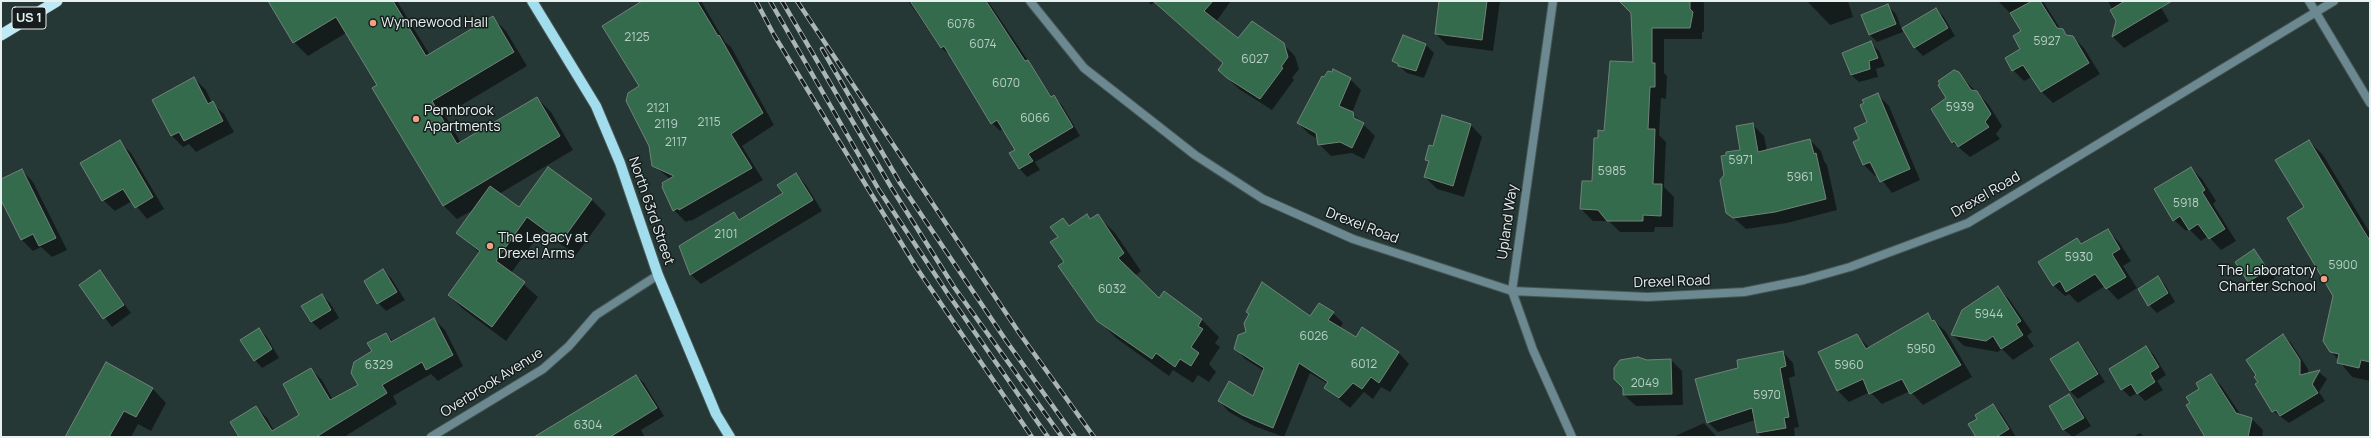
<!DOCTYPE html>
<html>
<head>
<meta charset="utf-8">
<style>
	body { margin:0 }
	#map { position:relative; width:2371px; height:438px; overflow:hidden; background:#263836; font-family:Manrope,sans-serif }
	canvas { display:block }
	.frame { position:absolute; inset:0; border:2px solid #e6f1f0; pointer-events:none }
</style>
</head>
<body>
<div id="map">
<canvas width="2371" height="438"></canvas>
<div class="frame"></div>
</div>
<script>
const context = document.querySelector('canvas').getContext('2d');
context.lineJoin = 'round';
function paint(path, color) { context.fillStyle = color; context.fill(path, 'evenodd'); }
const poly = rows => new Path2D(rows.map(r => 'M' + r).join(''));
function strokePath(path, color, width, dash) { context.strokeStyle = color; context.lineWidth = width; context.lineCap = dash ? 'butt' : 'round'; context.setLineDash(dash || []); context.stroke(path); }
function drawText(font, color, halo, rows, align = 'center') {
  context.font = font + ' Manrope,sans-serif'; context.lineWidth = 3; context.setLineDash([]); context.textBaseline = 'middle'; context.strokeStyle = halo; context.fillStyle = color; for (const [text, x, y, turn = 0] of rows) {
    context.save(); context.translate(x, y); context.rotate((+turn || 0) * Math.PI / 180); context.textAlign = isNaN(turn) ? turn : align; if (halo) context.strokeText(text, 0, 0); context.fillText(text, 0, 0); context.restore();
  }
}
const shadow = poly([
	[269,1,397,1,430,55,493,18,506,31,527,66,445,115,461,143,537,98,551,112,573,150,499,194,519,209,548,168,592,200,606,214,576,255,542,231,511,273,538,297,506,341,463,309,449,295,480,253,457,233,475,209,457,219,443,205,378,85,346,33,308,56,294,42],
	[655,1,701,1,725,42,731,47,774,125,742,146,763,180,691,221,690,220,686,222,674,210,670,179,653,165,640,87],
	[908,1,988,1,1053,98,1054,97,1062,105,1080,136,1035,162,1040,170,1027,177,1020,169,1016,150,1003,129,1000,131,992,123,950,55,941,48],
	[1148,1,1231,1,1216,22,1239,40,1283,44,1295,56,1299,69,1292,78,1294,80,1272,110,1239,89,1219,70,1224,64,1154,2,1151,5],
	[1440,1,1500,1,1493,51,1447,45,1436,34],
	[1621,1,1702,1,1704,3,1704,31,1702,33,1702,39,1664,39,1664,73,1667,76,1666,99,1661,98,1659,135,1666,142,1664,187,1674,197,1673,227,1655,227,1654,232,1620,232,1609,221,1593,221,1581,209,1593,182,1599,139,1604,132,1634,63,1632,12],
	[1807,1,1848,1,1853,17,1830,25],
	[1998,1,2043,1,2061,30,2068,36,2073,37,2084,48,2100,74,2053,103,2042,92,2032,77,2024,81,2013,70,2022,49,2022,32,2013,16],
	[2108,1,2157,1,2169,21,2124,48,2113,37,2118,21],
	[1888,6,1896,14,1903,32,1877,42,1869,34],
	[1936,9,1944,17,1955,36,1923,56,1915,48,1904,29],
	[1403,36,1426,45,1434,53,1424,78,1407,73,1393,61],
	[1871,43,1879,51,1885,66,1876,69,1878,77,1859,82,1851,75],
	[1958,73,1988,104,2002,126,1996,134,2000,139,1970,157,1952,142,1947,98,1941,84],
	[194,78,206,90,212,103,224,114,234,132,196,152,189,144,183,147,172,136,153,100],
	[1350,79,1361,90,1352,113,1375,136,1364,159,1352,153,1331,156,1319,144,1318,139,1309,134,1298,123],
	[1877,94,1889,106,1920,180,1892,193,1878,175,1875,176,1864,165,1854,143,1861,140],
	[1875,161,1868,164,1868,162],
	[1443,117,1471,125,1482,137,1464,197,1437,189,1425,177,1430,163,1426,159,1434,148],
	[1753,125,1764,136,1767,151,1810,140,1821,151,1824,161,1827,165,1837,210,1787,223,1746,229,1727,212,1741,151],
	[2309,141,2323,155,2370,233,2370,381,2352,377,2331,351,2334,296,2305,208],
	[120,142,131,153,164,209,147,219,132,201,115,211,103,200],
	[2191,168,2202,179,2216,201,2213,204,2236,241,2221,250,2208,236,2201,241,2189,229,2186,231,2174,220],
	[22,170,33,182,67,250,52,257,41,247,33,251,21,239,1,197,1,180],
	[796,174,806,185,822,211,701,284,690,274,734,213,741,220,784,194],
	[1087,215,1091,220,1098,216,1115,233,1141,271,1135,276,1160,300,1201,319,1219,337,1215,343,1220,347,1209,364,1216,372,1209,382,1198,375,1193,383,1173,370,1169,376,1116,338,1098,320,1066,263,1059,238,1063,220,1070,226],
	[2108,231,2119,242,2131,261,2123,266,2137,288,2118,300,2105,286,2078,303,2069,294,2065,296,2053,285,2077,239,2082,244],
	[2254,251,2275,278,2257,289,2237,262],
	[383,270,391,278,405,300,386,311,378,303],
	[100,271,131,313,112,327,80,285],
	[2158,278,2166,286,2175,302,2157,313,2149,305],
	[1998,288,2009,299,2032,332,2027,336,2034,346,2013,360,2002,349,1998,352,1964,346,1953,335],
	[322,295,330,303,339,318,320,330,312,322],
	[1333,313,1343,323,1340,328,1356,338,1362,329,1399,353,1409,364,1390,392,1381,387,1373,399,1364,392,1350,408,1325,388,1328,384,1310,373,1284,437,1254,426,1229,412,1219,401,1254,397,1264,371,1245,359,1235,348,1310,317],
	[1927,314,1946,332,1972,377,1923,405,1910,391,1882,404,1870,392,1849,402,1838,391,1857,335,1869,348],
	[434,319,445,330,463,366,438,381,431,374,393,396,397,404,344,437,240,437,256,407,267,418,274,431,300,416,311,369,322,380,333,400,360,385,373,352,386,334,394,342],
	[259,329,267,337,279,358,262,368,255,360],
	[2283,335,2291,343,2308,369,2308,374,2319,372,2327,379,2319,392,2325,401,2289,423,2273,411,2258,376],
	[2312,381,2315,381,2310,389],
	[2078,343,2085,351,2105,382,2078,399,2070,391],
	[2146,347,2154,355,2166,375,2157,381,2163,390,2145,401,2137,393,2130,397,2122,389,2110,369],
	[1783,352,1793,363,1795,376,1789,378,1799,427,1794,428,1795,437,1762,437,1757,433,1755,420,1718,432,1708,422,1739,369],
	[1671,360,1682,371,1683,405,1636,406,1624,395,1647,361],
	[2211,375,2222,387,2241,415,2252,419,2263,430,2262,437,2206,437,2191,403],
	[636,376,644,383,664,416,641,430,645,437,554,437],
	[152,388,166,403,151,431,138,424,131,437,66,437],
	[2069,396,2077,404,2091,426,2073,437,2064,430,2051,407],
	[1993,405,2001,413,2016,437,1977,437,1979,419],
	[1704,423,1717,437,1673,437],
	[2140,433,2144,437,2133,437]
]);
const building = poly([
	[268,1,393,1,426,56,493,16,514,52,432,101,457,144,537,97,560,136,443,206,372,88,377,85,336,17,293,43,268,1],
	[642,1,697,1,718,36,719,35,763,113,731,134,752,168,679,210,678,208,673,211,662,187,663,185,662,183,674,176,652,166,649,146,626,101,628,93,639,86,602,26,642,1],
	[910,1,986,1,1025,61,1028,60,1051,97,1054,95,1073,127,1028,154,1033,161,1019,169,1009,153,1015,150,997,120,991,124,944,46,941,48,910,1],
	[1153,1,1213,1,1204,11,1238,38,1252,21,1284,43,1288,57,1281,67,1283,68,1260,99,1227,78,1218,70,1223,63,1153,1],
	[1439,1,1487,1,1482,40,1435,34,1439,1],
	[1619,1,1690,1,1690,9,1693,12,1690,28,1652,28,1652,63,1655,63,1655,87,1650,87,1648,129,1655,129,1653,184,1662,184,1661,216,1643,215,1643,221,1607,221,1598,210,1580,209,1582,181,1592,181,1594,138,1598,138,1598,130,1604,131,1610,61,1633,62,1631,13,1619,1],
	[2032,1,2040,1,2057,28,2063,29,2066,35,2073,36,2089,63,2041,92,2023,65,2012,71,2005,58,2020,49,2013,36,2021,31,2010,13,2032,1],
	[2125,1,2172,1,2112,37,2116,21,2110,10,2125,1],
	[1888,4,1896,24,1869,35,1861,15,1888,4],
	[1936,8,1948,28,1914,48,1902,28,1936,8],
	[1403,35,1426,44,1416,71,1398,66,1398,64,1392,61,1403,35],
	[1871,41,1878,58,1869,61,1870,69,1851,75,1842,53,1871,41],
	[1333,69,1351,78,1339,106,1353,112,1354,118,1364,123,1352,148,1340,142,1318,145,1316,133,1297,123,1322,76,1324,77,1328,71,1332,72,1333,69],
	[1954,70,1959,72,1971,90,1977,91,1991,114,1985,122,1989,127,1958,147,1954,141,1952,143,1931,109,1946,98,1938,85,1940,84,1938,81,1954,70],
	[194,77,208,104,213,101,223,121,184,141,179,132,171,136,152,100,194,77],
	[1878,93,1910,169,1880,182,1870,162,1863,165,1853,142,1859,139,1854,128,1867,122,1860,105,1864,103,1862,100,1878,93],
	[1442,115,1471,124,1453,186,1424,177,1429,161,1425,160,1429,145,1433,146,1442,115],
	[1753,123,1758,152,1810,139,1814,154,1816,153,1826,199,1775,212,1733,218,1726,213,1721,186,1720,180,1724,175,1721,156,1726,155,1726,152,1740,150,1736,126,1753,123],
	[120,140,153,197,135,208,123,189,102,201,80,163,120,140],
	[2309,140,2370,241,2370,362,2361,360,2359,368,2337,363,2339,354,2330,352,2323,341,2333,296,2287,218,2304,207,2275,160,2309,140],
	[548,167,592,199,561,242,527,217,496,261,525,282,492,327,448,295,480,251,456,233,490,186,519,207,548,167],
	[2191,167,2205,190,2202,192,2225,229,2209,239,2198,224,2189,230,2180,216,2173,221,2154,189,2191,167],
	[22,169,56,238,39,246,33,234,21,240,1,200,1,179,22,169],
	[796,173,813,200,690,275,679,246,734,212,739,220,783,193,777,185,796,173],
	[1087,214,1090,219,1098,214,1124,253,1118,258,1159,298,1164,291,1202,319,1198,326,1203,329,1191,347,1199,353,1191,366,1180,359,1175,367,1156,353,1152,359,1097,321,1058,266,1064,262,1050,242,1058,237,1050,227,1063,218,1069,226,1087,214],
	[2108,229,2120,249,2112,254,2126,277,2106,289,2095,274,2066,292,2060,281,2053,286,2038,262,2077,238,2081,244,2108,229],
	[2254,249,2268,270,2248,282,2235,262,2254,249],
	[383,269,397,292,377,304,364,281,383,269],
	[100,270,124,305,103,319,79,285,100,270],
	[2158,276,2168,293,2148,306,2138,289,2158,276],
	[1262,282,1310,316,1319,303,1334,312,1328,320,1356,337,1362,327,1399,352,1379,383,1371,377,1362,389,1353,383,1339,398,1324,388,1328,382,1299,363,1273,428,1242,415,1218,401,1229,381,1253,396,1264,368,1234,349,1238,335,1246,332,1244,323,1249,314,1246,312,1262,282],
	[1998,286,2021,321,2016,324,2023,335,2001,349,1993,336,1986,341,1951,335,1962,310,1998,286],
	[322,294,331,310,311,322,301,306,322,294],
	[1928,313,1932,321,1934,320,1961,365,1910,394,1902,379,1869,394,1863,379,1837,391,1818,352,1857,334,1866,349,1928,313],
	[434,318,453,355,426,370,422,362,382,385,387,393,316,437,239,437,230,422,256,406,272,431,299,415,283,384,311,368,330,400,358,385,351,373,354,362,372,351,367,343,386,333,391,342,434,318],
	[259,328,272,349,254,361,240,340,259,328],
	[2283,334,2300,360,2300,375,2320,370,2312,384,2318,393,2280,416,2276,410,2272,412,2255,384,2258,382,2254,377,2256,375,2246,360,2283,334],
	[2078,342,2098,374,2070,391,2050,359,2078,342],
	[2146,346,2159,367,2150,373,2155,382,2137,394,2131,384,2121,390,2109,369,2146,346],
	[1783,351,1786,366,1780,368,1789,417,1784,418,1786,428,1757,433,1752,408,1707,423,1695,379,1738,368,1737,360,1783,351],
	[1638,357,1647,360,1671,359,1672,394,1623,395,1623,388,1614,379,1614,368,1620,360,1638,357],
	[106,362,153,388,136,417,124,411,109,437,65,437,106,362],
	[2211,374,2236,413,2252,418,2248,437,2205,437,2186,405,2190,403,2186,397,2199,389,2196,383,2211,374],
	[636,375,657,408,610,437,534,437,636,375],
	[2069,394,2084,418,2063,430,2049,406,2069,394],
	[1993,404,2009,429,1996,437,1976,437,1968,424,1977,419,1975,415,1993,404]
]);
const minor = poly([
	[1030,1,1084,68,1195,155,1263,199,1353,239,1512,291,1648,297,1744,292,1804,280,1850,267,1968,223,2334,1],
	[1553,1,1512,291,1533,350,1572,437],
	[2309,1,2370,103],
	[431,437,543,369,569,346,596,315,658,275]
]);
const primary = poly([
	[532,1,596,106,620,163,658,275,716,414,730,437]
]);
const trunk = poly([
	[1,35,57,1]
]);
const rail = poly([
	[756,1,774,35,916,267,1032,437],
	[770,1,879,190,948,294,1048,437],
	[782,1,891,187,954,287,1062,437],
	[797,1,1020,334,1094,437],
	[822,49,900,183,1007,342,1075,437]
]);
const markers = [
	[373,23,4,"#f2a081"],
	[416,119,4,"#f2a081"],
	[490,246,4,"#f2a081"],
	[2324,279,4,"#f2a081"]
];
const numberNames = [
	["6076",961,25],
	["2125",637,38],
	["5927",2047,42],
	["6074",983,45],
	["6027",1255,60],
	["6070",1006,84],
	["5939",1960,108],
	["2121",658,109],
	["6066",1035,119],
	["2115",709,123],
	["2119",666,125],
	["2117",676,143],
	["5971",1741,161],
	["5985",1612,172],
	["5961",1800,178],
	["5918",2186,204],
	["2101",726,235],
	["5930",2079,258],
	["5900",2343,266],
	["6032",1112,290],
	["5944",1989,315],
	["6026",1314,337],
	["5950",1921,350],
	["6012",1364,365],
	["6329",379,366],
	["5960",1849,366],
	["2049",1645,384],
	["5970",1767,396],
	["6304",588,426]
];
const shields = [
	[29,18,34]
];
const shieldNames = [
	["US 1",29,18]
];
const poiNames = [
	["Wynnewood Hall",381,23],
	["Pennbrook",424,111],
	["Apartments",424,127],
	["The Legacy at",498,238],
	["Drexel Arms",498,254],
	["The Laboratory",2316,271,"right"],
	["Charter School",2316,287,"right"]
];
const streetNames = [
	["Drexel Road",1986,195,-30],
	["North 63rd Street",651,211,71],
	["Upland Way",1508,222,-82],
	["Drexel Road",1362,226,21],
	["Drexel Road",1672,282,-2],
	["Overbrook Avenue",492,383,-32]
];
paint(shadow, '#0007');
paint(building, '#346b4d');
strokePath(building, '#728278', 1);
strokePath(minor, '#455654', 10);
strokePath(primary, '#455654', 12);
strokePath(trunk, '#455654', 12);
strokePath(minor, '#6c8890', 8);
strokePath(primary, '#a1dded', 10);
strokePath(trunk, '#beeaf6', 11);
strokePath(rail, '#a9b6b5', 4.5);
strokePath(rail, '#161d1c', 3, [9]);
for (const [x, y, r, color] of markers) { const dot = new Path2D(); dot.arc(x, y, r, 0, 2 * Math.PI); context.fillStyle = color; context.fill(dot); strokePath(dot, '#161d1c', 1.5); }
drawText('12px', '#bad0c7', null, numberNames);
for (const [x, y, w] of shields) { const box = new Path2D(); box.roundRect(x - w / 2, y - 11, w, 22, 3); context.fillStyle = '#161d1c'; context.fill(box); strokePath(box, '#e6f1f0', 1); }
drawText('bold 13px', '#e6f1f0', null, shieldNames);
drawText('14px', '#e6f1f0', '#161d1c', poiNames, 'left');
drawText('14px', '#e6f1f0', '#161d1c', streetNames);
</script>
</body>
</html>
